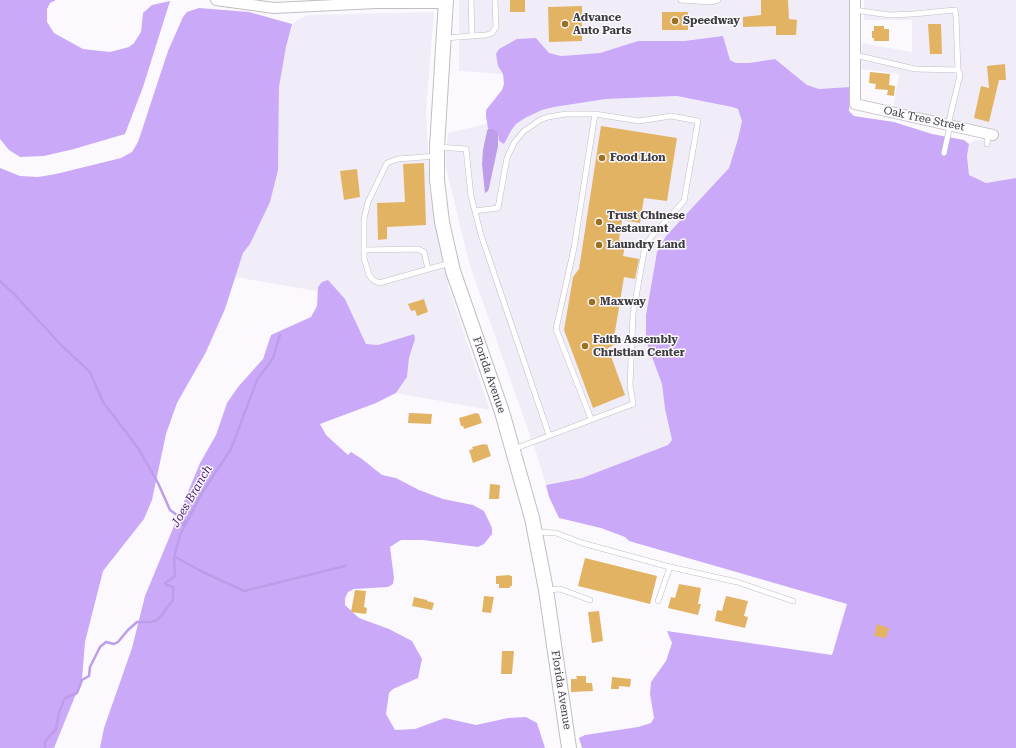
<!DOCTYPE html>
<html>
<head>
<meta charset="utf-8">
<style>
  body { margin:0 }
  canvas { display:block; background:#fbf9fe }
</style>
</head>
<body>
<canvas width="1016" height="748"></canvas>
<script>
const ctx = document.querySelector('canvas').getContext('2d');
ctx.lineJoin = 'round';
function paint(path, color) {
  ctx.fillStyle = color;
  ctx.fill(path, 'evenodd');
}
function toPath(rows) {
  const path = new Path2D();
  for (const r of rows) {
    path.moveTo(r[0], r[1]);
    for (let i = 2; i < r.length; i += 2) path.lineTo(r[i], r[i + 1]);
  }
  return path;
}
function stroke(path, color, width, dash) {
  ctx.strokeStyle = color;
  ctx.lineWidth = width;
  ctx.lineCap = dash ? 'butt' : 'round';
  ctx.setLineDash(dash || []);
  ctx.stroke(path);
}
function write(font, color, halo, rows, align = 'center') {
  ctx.font = font + ' "Roboto Serif",serif';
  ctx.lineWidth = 3;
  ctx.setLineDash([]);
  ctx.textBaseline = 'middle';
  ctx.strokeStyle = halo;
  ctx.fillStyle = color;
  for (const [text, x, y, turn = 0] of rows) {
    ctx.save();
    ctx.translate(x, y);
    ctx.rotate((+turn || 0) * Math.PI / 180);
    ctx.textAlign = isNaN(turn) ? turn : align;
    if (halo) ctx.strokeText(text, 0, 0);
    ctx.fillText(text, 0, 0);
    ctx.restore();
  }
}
paint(toPath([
  [459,0,849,0,850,87,819,89,807,85,775,59,749,63,736,63,730,60,723,36,684,41,638,41,600,53,561,56,549,53,536,38,498,66,503,74,459,71],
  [864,0,1016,0,1016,178,986,183,969,175,967,156,969,144,975,140,995,140,997,131,893,109,899,74,861,69,862,43,912,52,912,20,864,20],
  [434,12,426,110,430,196,449,289,490,410,396,393,407,377,409,358,415,339,413,334,378,345,366,344,345,299,318,287,317,291,235,277,243,253,250,244,278,170,279,87,286,47,292,24,307,15],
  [677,96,732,107,738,109,742,121,738,139,729,168,666,236,657,252,646,315,646,341,662,384,665,409,672,440,668,445,582,478,546,485,536,452,469,263,445,163,448,133,487,124,488,129,504,144,516,124,525,118,542,110,554,107,606,99]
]), '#f1edf8');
paint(toPath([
  [0,0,56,0,50,3,47,9,47,22,54,33,83,49,110,52,129,47,134,43,141,32,143,13,152,5,170,1,143,87,125,134,74,149,44,156,20,157,9,150,0,139],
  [199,8,249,12,292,24,286,47,279,87,278,170,270,202,250,244,243,253,225,309,206,352,177,403,166,434,152,500,144,519,103,571,85,642,82,679,54,748,0,748,0,168,20,176,38,177,56,174,121,158,132,152,138,142,168,51,183,17,187,12],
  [723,36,730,60,736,63,749,63,775,59,807,85,819,89,850,87,849,111,854,116,894,122,932,134,964,140,969,144,967,156,969,175,986,183,1016,178,1016,748,582,748,579,738,585,735,638,727,651,723,654,718,650,694,651,682,666,661,672,643,667,631,832,655,847,604,629,541,625,537,601,528,559,518,549,497,546,485,582,478,668,445,672,440,665,409,662,384,646,341,646,315,657,252,666,236,729,168,738,139,742,121,738,109,732,107,677,96,606,99,554,107,542,110,525,118,516,124,511,131,504,144,499,141,498,134,491,128,488,129,486,116,486,110,502,90,504,84,503,74,498,66,496,54,499,49,517,39,536,38,549,53,561,56,600,53,638,41,684,41],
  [328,280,345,299,366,344,378,345,414,334,415,339,409,358,407,377,396,393,376,403,320,424,326,435,348,455,351,452,362,459,382,475,396,478,419,490,443,499,473,505,484,511,492,528,492,534,484,544,478,547,423,540,401,540,390,547,394,578,393,584,388,587,354,589,348,592,345,598,345,605,359,618,389,629,412,641,422,659,418,678,393,689,389,693,386,714,395,730,415,729,445,718,476,725,508,718,526,717,537,723,545,748,100,748,104,728,132,648,145,596,200,463,216,435,227,403,238,387,263,359,271,335,311,317,317,306,318,287,322,282]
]), '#caaaf8');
paint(toPath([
  [491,128,496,131,498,134,498,146,489,188,488,191,485,193,482,164,483,150,487,131,488,129]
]), '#bd9dea');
stroke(toPath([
  [0,281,16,296,61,345,90,372,103,402,138,448,158,483,170,510,185,521,183,525],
  [175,557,205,573,244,591,345,566],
  [45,748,45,742,56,729,59,713,63,702,65,698,77,693,82,680,89,676,90,667,100,647,106,642,114,644,118,642,128,630,137,622,151,622,157,620,163,614,166,609,173,600,173,587,167,585,165,583,175,576,174,558,180,535,202,493,231,449,257,380,273,358,280,335]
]), '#bd9dea', 2.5);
paint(toPath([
  [510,0,525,0,525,12,510,12],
  [761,0,788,0,789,19,797,20,796,35,776,35,776,26,743,27,743,17,761,15],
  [582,6,582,41,549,42,548,7],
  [662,12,688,12,688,30,662,30],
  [928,24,941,24,942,54,930,54],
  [874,26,884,26,884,29,889,29,889,41,874,41,874,38,872,38,872,31,874,31],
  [1005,64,1006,80,999,80,989,122,974,118,981,86,989,88,987,66],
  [870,72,890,74,889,85,895,86,894,96,887,95,888,90,875,89,876,84,869,83],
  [601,126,677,138,667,201,644,198,640,223,622,220,619,240,626,241,623,256,639,259,635,279,624,277,614,338,616,344,608,348,625,395,593,408,564,330,573,277,579,269],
  [424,163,426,225,387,227,387,239,378,240,377,203,405,202,403,164],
  [357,169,360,197,344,200,340,171],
  [424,299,428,312,417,316,415,310,411,311,408,304],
  [409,413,432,414,431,424,408,423],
  [476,413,479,414,482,423,464,429,463,426,461,426,459,418],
  [484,444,485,445,487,444,491,456,473,463,469,450,473,449,472,447],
  [490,484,500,485,499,499,489,499],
  [585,558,657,576,650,604,578,586],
  [510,575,510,576,512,576,512,586,510,586,510,588,499,588,499,584,496,584,496,576],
  [679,584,701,588,698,604,701,604,698,615,668,608,671,597,675,598],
  [355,590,366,591,364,607,367,608,366,614,351,612],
  [484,596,494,597,491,613,482,612],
  [726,596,748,601,744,616,748,617,745,628,715,621,717,610,722,611],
  [414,597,427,600,427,601,434,603,432,610,412,606],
  [599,611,603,641,592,643,588,612],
  [877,624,889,628,886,638,874,636],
  [502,651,514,651,512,674,501,674],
  [576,676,586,676,586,683,592,683,593,691,571,692,571,679,577,679],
  [612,677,631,679,630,687,619,686,619,689,611,689]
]), '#e3b364');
const lane = toPath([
  [471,0,472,36],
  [681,0,711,2,718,0],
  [854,10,890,15,913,14,955,10,956,16,958,70],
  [445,38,486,35,492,33,496,27,495,0],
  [855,55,915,69,958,70,960,75,948,125],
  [987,144,988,134],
  [438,147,466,149,471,196,481,235,549,435],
  [944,153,950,126],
  [436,156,398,159,387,163,368,202,364,219,364,258,369,275,373,280,379,283,450,263],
  [475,211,498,208,507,158,514,143,524,131,540,120,548,117,566,114,595,114,574,248,556,329,591,419],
  [364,250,418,249,424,252,428,269],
  [514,449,633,404,630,385,633,314,644,252,647,243,652,236,684,201,698,121,671,116,639,121,595,114],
  [536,532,556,533,582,543,666,566,737,582,793,601],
  [547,590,560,589,590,600],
  [658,601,670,567]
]);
const street = toPath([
  [216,0,274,8,376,3,445,3],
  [855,0,855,104,993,135]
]);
const secondary = toPath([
  [446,0,437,147,437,180,442,222,453,271,502,412,532,518,546,590,569,748]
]);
stroke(lane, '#bfbec1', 6);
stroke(street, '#bfbec1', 12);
stroke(secondary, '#bfbec1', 16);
stroke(lane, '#fff', 5);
stroke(street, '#fff', 10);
stroke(secondary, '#fff', 14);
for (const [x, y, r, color] of [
  [675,21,4,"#9b701f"],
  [565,24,4,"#9b701f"],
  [602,158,4,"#9b701f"],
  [599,222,4,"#9b701f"],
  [599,245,4,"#9b701f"],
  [592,302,4,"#9b701f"],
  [585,346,4,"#9b701f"]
]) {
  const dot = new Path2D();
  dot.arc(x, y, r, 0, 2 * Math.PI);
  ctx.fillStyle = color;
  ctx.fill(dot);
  stroke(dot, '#fbf9fe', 1.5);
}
write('bold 11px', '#3d3c3e', '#fbf9fe', [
  ["Advance",573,18],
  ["Auto Parts",573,31],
  ["Speedway",683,21],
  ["Food Lion",610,158],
  ["Trust Chinese",607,216],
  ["Restaurant",607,229],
  ["Laundry Land",607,245],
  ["Maxway",600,302],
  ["Faith Assembly",593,340],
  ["Christian Center",593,353]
], 'left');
write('11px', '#3d3c3e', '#fbf9fe', [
  ["Oak Tree Street",924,119,12],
  ["Florida Avenue",489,375,71],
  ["Florida Avenue",561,690,81]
]);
write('italic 12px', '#4b1f77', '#fbf9fe', [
  ["Joes Branch",192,496,-60]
]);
</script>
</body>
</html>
